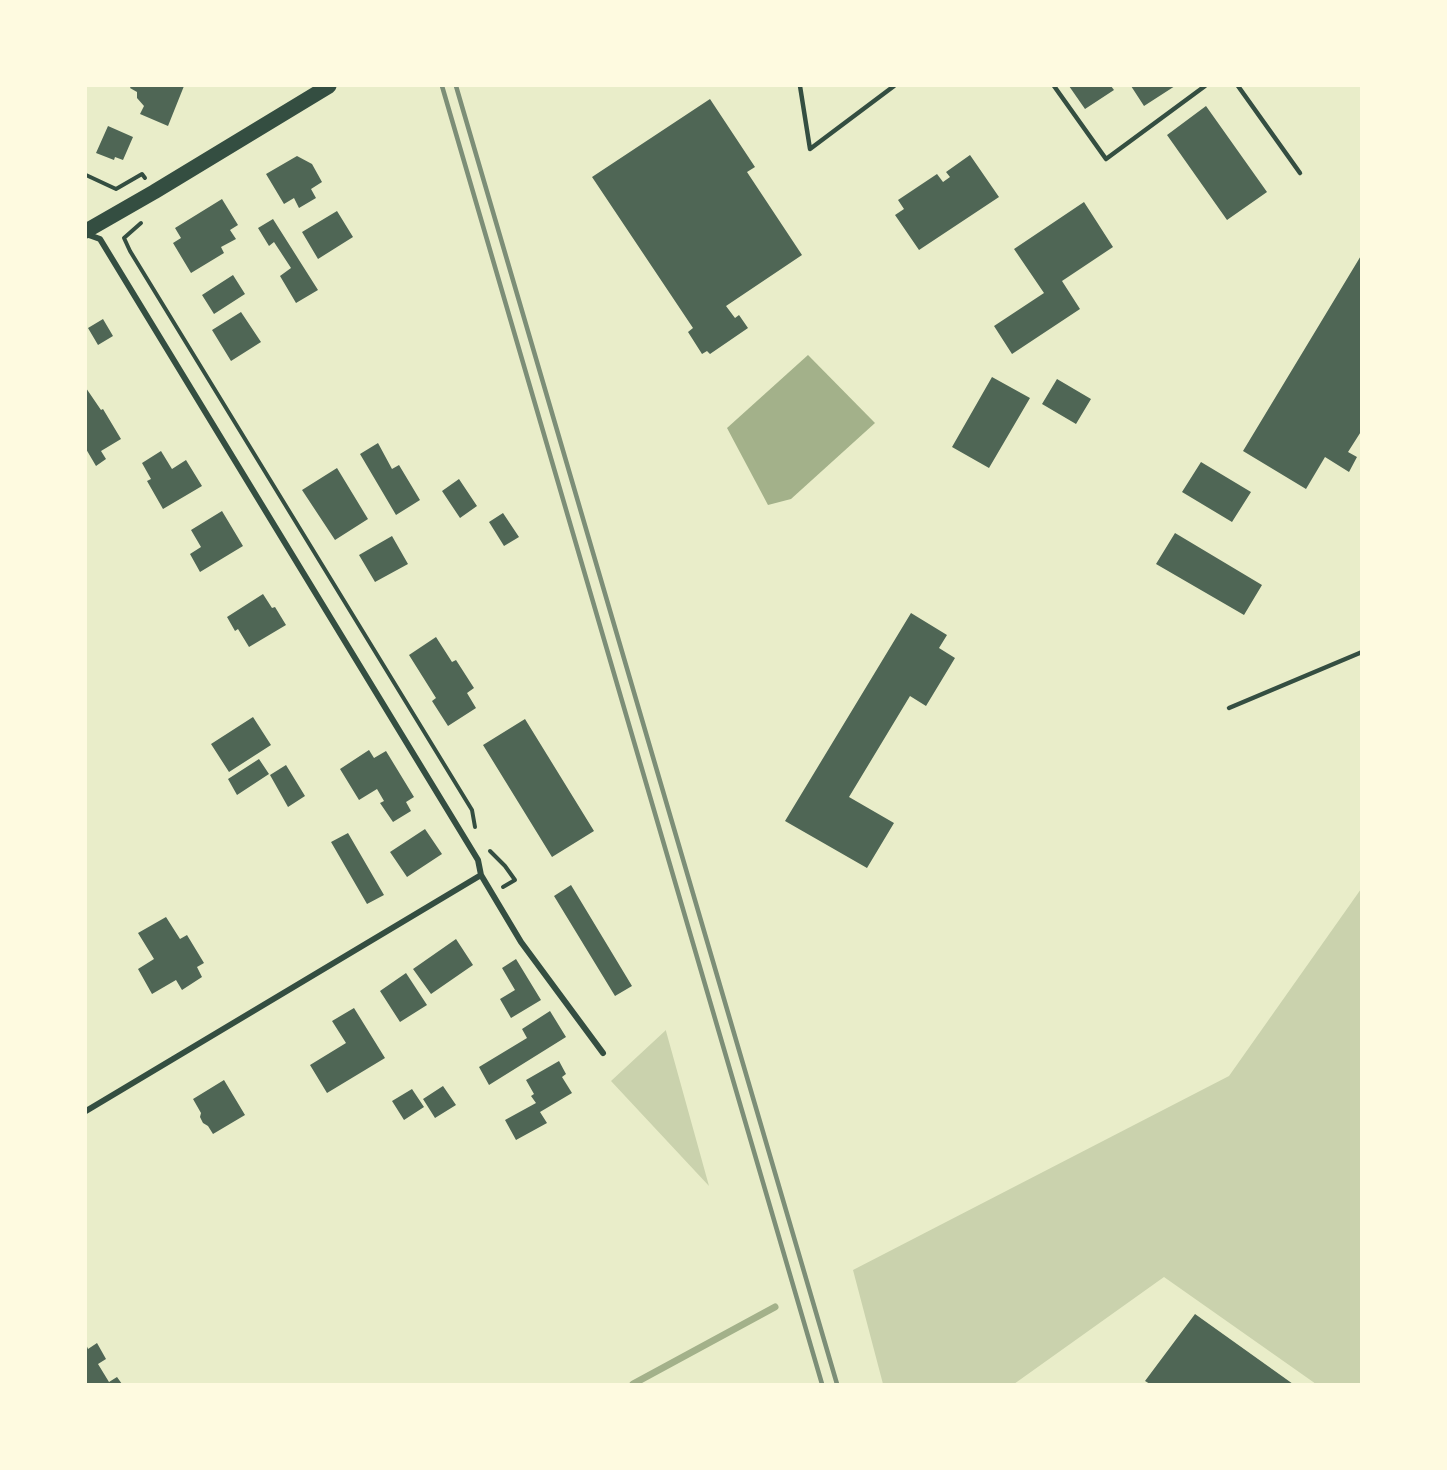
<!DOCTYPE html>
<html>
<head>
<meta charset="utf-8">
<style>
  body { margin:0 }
  #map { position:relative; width:1447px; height:1470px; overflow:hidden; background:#e9edc9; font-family:"Source Sans 3",sans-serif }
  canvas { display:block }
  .frame { position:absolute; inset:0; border:87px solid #fefae0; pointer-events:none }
</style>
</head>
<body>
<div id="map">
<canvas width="1447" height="1470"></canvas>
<div class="frame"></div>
</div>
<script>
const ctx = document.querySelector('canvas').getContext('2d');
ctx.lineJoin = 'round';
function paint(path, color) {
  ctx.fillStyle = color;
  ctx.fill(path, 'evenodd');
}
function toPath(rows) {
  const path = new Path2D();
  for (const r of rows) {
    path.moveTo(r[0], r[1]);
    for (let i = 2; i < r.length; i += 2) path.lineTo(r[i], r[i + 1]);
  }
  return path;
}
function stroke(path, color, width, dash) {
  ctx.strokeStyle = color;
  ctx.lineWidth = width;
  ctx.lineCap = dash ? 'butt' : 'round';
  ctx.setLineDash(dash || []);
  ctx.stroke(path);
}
paint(toPath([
  [1361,889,1361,1384,1316,1384,1164,1277,1014,1384,883,1384,853,1270,1229,1076],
  [666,1030,666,1031,709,1186,611,1081]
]), '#cad2ad');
paint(toPath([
  [808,355,875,423,791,499,768,505,727,428]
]), '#a3b18a');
stroke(toPath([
  [633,1384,775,1307]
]), '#a3b18a', 7);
paint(toPath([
  [131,86,184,86,168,126,140,114,144,106,137,98,137,92,130,88],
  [1069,86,1111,86,1114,90,1085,109],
  [1131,86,1175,86,1144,106],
  [710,99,755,167,747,172,802,255,726,306,735,318,739,315,748,328,710,354,707,351,702,354,688,332,693,328,592,177],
  [1206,106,1267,192,1227,220,1167,135],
  [108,126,133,137,123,160,115,157,114,160,96,153],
  [970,155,999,197,919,250,895,215,904,209,898,200,937,174,943,182,950,177,946,172],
  [297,156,312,164,322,182,311,189,316,198,299,208,294,198,284,204,266,174],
  [222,199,238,225,230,230,236,239,221,247,224,253,191,273,173,243,181,238,175,228],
  [1084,202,1113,247,1062,281,1080,309,1012,354,994,326,1044,293,1014,249],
  [337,211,353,237,318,259,302,232],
  [273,219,318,290,296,303,280,276,291,268,274,242,269,246,258,228],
  [1362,254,1362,430,1348,452,1357,457,1349,472,1325,457,1306,489,1243,451],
  [233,275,245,294,214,314,202,295],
  [241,312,261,342,231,361,212,330],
  [103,319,113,336,98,345,88,328],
  [992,377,1030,398,989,468,952,447],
  [1057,379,1091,399,1076,424,1042,404],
  [86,388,101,410,103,409,121,439,101,451,106,459,96,466,86,449],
  [378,443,392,469,399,465,420,500,396,515,360,454],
  [161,451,172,469,186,460,202,486,163,509,147,481,151,479,142,463],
  [1201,462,1251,492,1232,522,1182,492],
  [337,468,368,519,335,540,302,490],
  [459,479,477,506,460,518,442,491],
  [222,511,243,546,200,572,190,554,201,547,191,530],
  [503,513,519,537,504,546,489,522],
  [1175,533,1262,585,1244,615,1156,564],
  [392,536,408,564,375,582,359,555],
  [263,594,272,608,275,607,286,625,249,647,238,629,235,631,227,617],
  [911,613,947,635,939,648,955,658,926,706,910,696,849,797,894,823,867,868,785,821],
  [436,637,452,662,456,660,474,688,467,693,476,708,448,726,432,701,436,698,409,655],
  [253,717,271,745,229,772,211,744],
  [525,719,594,831,552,857,483,745],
  [369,750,374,758,386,751,414,797,406,802,411,811,393,822,380,803,384,801,377,789,359,800,340,769],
  [259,759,269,774,237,795,228,779],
  [286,765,305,796,288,807,270,775],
  [425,829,442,854,407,877,390,852],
  [348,833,384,895,367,904,331,842],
  [571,885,632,986,615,996,554,896],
  [166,917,180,939,187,935,204,963,197,967,202,977,182,990,176,980,152,994,138,969,154,959,138,933],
  [456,939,473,965,431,994,413,969],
  [516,959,541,1000,511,1018,500,999,515,990,502,968],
  [406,973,427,1005,400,1022,380,991],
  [354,1008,385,1058,327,1093,310,1065,346,1043,332,1021],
  [550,1011,566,1037,489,1085,479,1067,527,1038,522,1029],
  [559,1061,566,1074,562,1077,572,1093,540,1112,547,1123,516,1140,505,1120,536,1103,531,1096,534,1094,526,1080],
  [224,1080,245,1115,213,1134,208,1126,203,1123,200,1117,201,1113,193,1099],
  [443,1086,456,1105,435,1118,423,1099],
  [412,1089,424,1107,404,1120,392,1101],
  [1195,1314,1293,1384,1150,1384,1145,1381],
  [97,1343,106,1359,98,1364,109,1382,117,1377,122,1384,86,1384,86,1344,88,1349]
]), '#4f6655');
stroke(toPath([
  [86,175,116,189,142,174,145,178],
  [141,223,124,238,130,251,472,810,475,827],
  [490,851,505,866,515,880,503,887]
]), '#344e41', 4);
stroke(toPath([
  [800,86,810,149,894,86],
  [1054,86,1106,159,1205,86],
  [1238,86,1300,173],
  [1229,708,1362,652]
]), '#344e41', 4.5);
stroke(toPath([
  [86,234,100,239,478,860,481,875,521,942,603,1053],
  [86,1111,481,875]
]), '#344e41', 6);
stroke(toPath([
  [86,231,154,192,329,86]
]), '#344e41', 15);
stroke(toPath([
  [442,86,822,1384],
  [456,86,837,1384]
]), '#7c8e77', 4.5);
</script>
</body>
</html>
